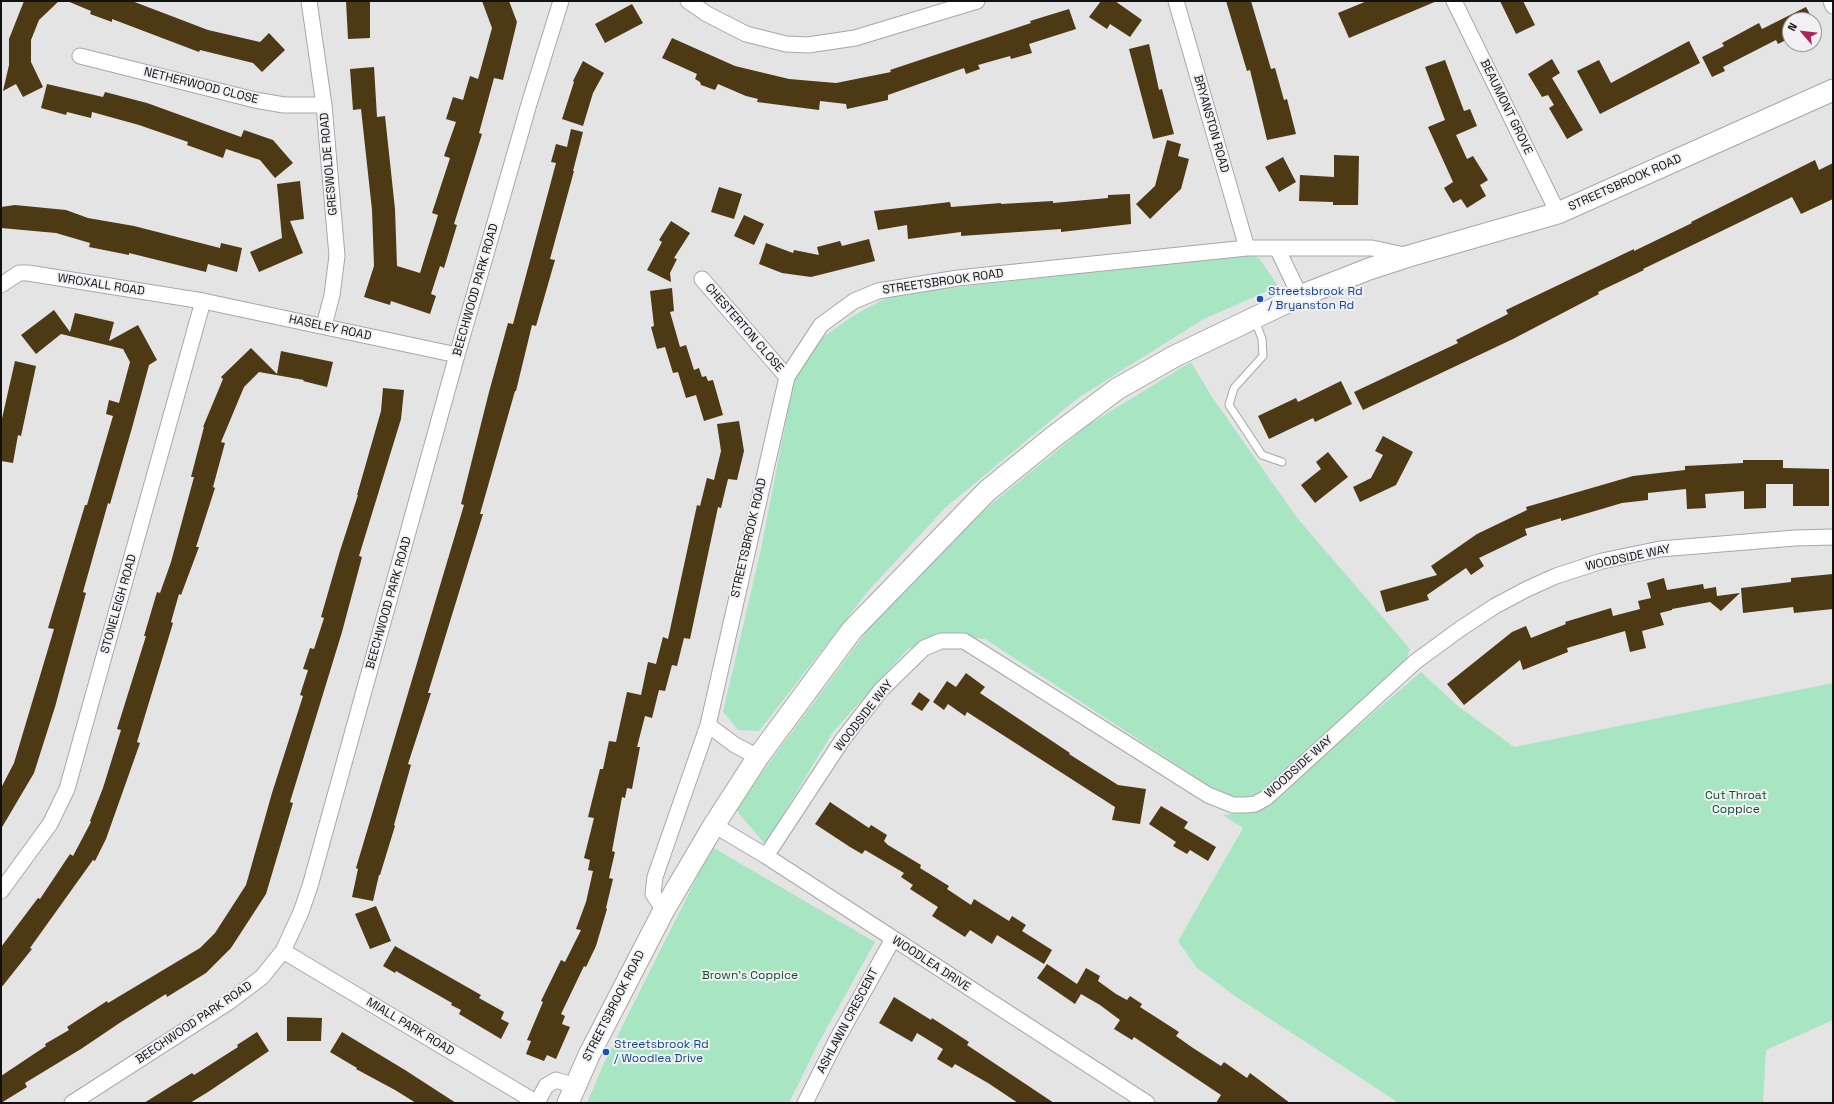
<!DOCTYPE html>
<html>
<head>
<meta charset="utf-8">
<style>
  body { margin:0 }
  #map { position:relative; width:1834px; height:1104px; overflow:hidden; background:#e4e4e5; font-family:"Space Grotesk",sans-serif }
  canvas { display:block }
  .frame { position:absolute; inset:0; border:2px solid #111112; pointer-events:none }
  .north { position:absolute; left:1782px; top:12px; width:40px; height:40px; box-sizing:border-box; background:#f1f1f3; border:1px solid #979799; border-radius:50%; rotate:298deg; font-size:11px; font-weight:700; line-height:16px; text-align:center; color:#111112 }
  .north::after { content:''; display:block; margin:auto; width:14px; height:18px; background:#b0225a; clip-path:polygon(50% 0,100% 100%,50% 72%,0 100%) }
</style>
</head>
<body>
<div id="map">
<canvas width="1834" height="1104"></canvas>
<div class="frame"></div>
<div class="north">N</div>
</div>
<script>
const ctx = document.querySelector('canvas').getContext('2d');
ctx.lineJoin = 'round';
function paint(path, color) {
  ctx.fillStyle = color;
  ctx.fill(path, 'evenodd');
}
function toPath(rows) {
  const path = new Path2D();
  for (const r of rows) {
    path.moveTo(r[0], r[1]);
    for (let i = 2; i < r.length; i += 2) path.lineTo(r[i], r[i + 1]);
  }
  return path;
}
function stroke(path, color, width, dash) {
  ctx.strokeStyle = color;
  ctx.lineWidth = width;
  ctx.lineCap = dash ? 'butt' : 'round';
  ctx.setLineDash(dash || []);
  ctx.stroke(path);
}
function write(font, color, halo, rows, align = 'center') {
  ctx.font = font + ' "Space Grotesk",sans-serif';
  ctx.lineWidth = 4;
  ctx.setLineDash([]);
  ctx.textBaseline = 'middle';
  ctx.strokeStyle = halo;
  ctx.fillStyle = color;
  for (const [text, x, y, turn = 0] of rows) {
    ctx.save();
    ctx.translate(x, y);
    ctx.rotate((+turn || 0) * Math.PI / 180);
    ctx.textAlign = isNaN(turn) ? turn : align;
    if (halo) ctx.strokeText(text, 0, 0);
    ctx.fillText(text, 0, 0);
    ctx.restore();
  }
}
paint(toPath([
  [1249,255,1259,258,1278,286,1202,320,1078,398,946,507,869,590,759,731,738,730,723,712,761,549,794,379,822,338,853,316,880,301,903,293],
  [1191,362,1212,397,1298,519,1410,649,1406,660,1257,795,1244,800,1226,797,985,639,941,634,908,649,833,732,765,844,735,809,878,616,983,511,1088,425],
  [1421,672,1458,706,1514,747,1833,683,1833,1020,1766,1050,1763,1103,1399,1103,1235,996,1196,967,1178,941,1243,828,1223,815,1250,812,1265,806],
  [712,847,875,942,819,1042,789,1103,587,1103,604,1063]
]), '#a8e6c3');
paint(toPath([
  [24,1,59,1,39,20,31,40,31,62,43,87,23,97,16,84,3,91,9,65,9,39],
  [67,1,132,1,208,30,260,42,269,33,285,50,262,72,253,63,200,50,199,52,112,19,112,22,90,14,91,11],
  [346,1,370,1,370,38,348,39],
  [482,1,509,1,517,22,503,80,494,78,479,133,482,134,454,224,457,225,444,268,440,266,431,294,436,296,430,314,391,301,390,305,364,297,374,266,372,210,361,109,353,110,350,69,374,67,377,117,385,116,395,209,397,266,420,273,438,215,432,213,450,158,444,156,456,122,446,119,453,97,463,100,470,76,478,79,492,28],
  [1101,1,1115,1,1142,20,1130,37,1110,24,1107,29,1089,17],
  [1226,1,1251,1,1271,69,1275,68,1284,100,1287,99,1296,134,1267,140,1250,70,1247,71],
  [1367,1,1437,1,1349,38,1338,13],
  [1500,1,1523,1,1535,25,1516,34],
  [632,4,643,23,605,43,595,24],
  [1806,7,1813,20,1790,20,1790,38,1778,44,1776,40,1723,67,1725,71,1712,77,1702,57,1724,46,1722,43,1759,23,1762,29],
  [1069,9,1076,29,1029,44,1032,53,1011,59,1010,56,978,65,980,69,966,74,964,68,888,95,888,100,847,109,846,104,820,101,819,110,757,102,758,99,746,96,718,84,715,90,701,85,700,82,695,79,697,74,662,58,672,38,735,66,789,79,836,83,891,72,890,70,1031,23,1030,21],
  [1689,41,1700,63,1600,114,1577,71,1599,60,1611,83],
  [1149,44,1159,90,1162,89,1174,134,1153,139,1129,49],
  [1552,59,1560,73,1552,78,1583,130,1567,139,1549,108,1554,105,1548,95,1542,97,1528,74],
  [1445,60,1464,111,1470,109,1477,126,1456,135,1467,159,1473,156,1488,180,1480,185,1486,196,1467,208,1461,199,1453,203,1444,188,1453,182,1428,127,1445,120,1425,67],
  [583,61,604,73,593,93,583,126,562,119,574,82,573,81],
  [47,84,103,97,105,92,147,103,241,137,244,130,273,140,293,163,275,178,260,160,226,149,223,158,187,145,188,142,139,125,92,112,91,118,67,112,66,115,41,108],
  [571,129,583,132,573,171,574,171,550,259,555,260,536,326,532,325,516,391,515,391,480,514,483,514,428,693,431,693,408,764,411,765,394,825,395,826,380,875,379,875,373,901,352,897,358,869,356,868,464,505,461,504,489,392,508,323,513,324,556,163,551,162,556,144,567,147],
  [1167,140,1181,144,1178,156,1189,159,1181,189,1150,219,1136,204,1155,186],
  [1334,155,1359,156,1358,205,1333,205,1333,202,1299,201,1300,175,1334,177],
  [1283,157,1296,182,1279,192,1265,167],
  [1815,160,1819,170,1833,163,1833,199,1801,214,1792,197,1643,269,1644,270,1598,292,1599,294,1513,339,1363,410,1354,392,1458,343,1456,340,1508,314,1506,310,1634,249,1634,251,1692,223,1691,222],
  [300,181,304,219,290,221,303,253,259,272,250,252,282,238,277,184],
  [719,187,742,194,734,219,711,212],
  [1130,194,1131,224,1061,232,1061,229,961,236,961,232,908,239,907,225,878,230,874,211,950,202,951,207,1001,203,1001,204,1053,201,1053,203,1108,198,1108,195],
  [15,205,66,210,88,218,134,226,220,248,221,243,242,248,237,272,208,264,206,272,129,253,129,255,89,247,90,243,56,233,1,228,1,207],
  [744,215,764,224,754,245,734,236],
  [671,221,690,233,674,258,677,259,670,273,671,282,647,270,662,242,659,240],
  [869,239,875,261,811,277,782,273,759,264,766,243,793,253,794,250,819,255,817,247,840,241,842,246],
  [672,288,674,311,670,312,680,347,686,345,694,370,699,368,702,377,706,376,708,381,713,380,723,415,704,421,696,395,686,398,678,372,673,373,665,347,657,349,651,327,654,326,650,291],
  [54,310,70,332,75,313,114,322,109,341,138,325,157,360,149,365,132,428,110,504,108,503,83,592,86,593,55,707,34,773,1,829,1,788,14,763,54,629,48,628,85,505,87,505,113,416,106,414,109,400,119,403,130,362,123,349,61,334,36,354,21,335],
  [251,348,277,374,281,351,333,362,327,387,303,381,304,380,259,372,244,387,221,442,225,443,213,487,215,488,196,547,199,547,181,595,179,594,171,622,173,623,137,742,140,743,106,839,95,861,93,860,30,948,32,949,1,988,1,947,38,898,40,899,70,854,73,856,91,822,90,821,103,788,121,730,117,729,146,636,144,636,157,592,160,593,171,562,194,477,191,477,204,427,203,427,223,379,221,377],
  [15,361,36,366,21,436,18,435,13,463,1,461,1,423],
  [1341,381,1352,404,1315,422,1313,418,1269,439,1258,416,1296,398,1298,402],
  [383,388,404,390,401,419,359,556,362,557,342,632,290,802,293,803,266,894,231,948,206,973,167,997,166,994,121,1022,81,1049,25,1083,27,1087,1,1103,1,1076,46,1046,45,1044,69,1030,67,1027,107,1001,108,1003,200,948,215,933,246,885,272,793,303,696,300,695,308,670,303,669,310,648,314,649,324,618,321,617,340,551,358,495,357,495,381,411],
  [739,421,744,451,737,480,728,479,721,508,718,507,690,639,684,638,677,666,672,665,665,691,659,690,652,718,645,716,637,747,640,747,632,789,627,788,625,798,622,797,612,851,615,852,609,878,613,879,606,908,607,909,596,946,586,967,584,966,561,1014,565,1016,562,1024,570,1027,556,1059,547,1055,544,1061,526,1054,531,1041,527,1040,543,1002,541,1001,561,960,565,962,581,930,576,929,586,902,593,871,588,870,590,860,584,858,594,818,588,817,600,769,603,769,609,741,616,742,627,692,641,695,648,662,656,664,663,637,668,639,697,505,700,506,707,478,714,480,721,451,717,424],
  [1383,436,1413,452,1396,485,1360,502,1353,487,1371,478,1383,455,1375,451],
  [1328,452,1348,477,1315,503,1301,485,1321,469,1316,462],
  [1743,460,1783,460,1783,468,1829,469,1829,506,1793,506,1793,484,1766,484,1766,508,1744,509,1744,491,1705,494,1706,508,1687,509,1686,489,1648,493,1648,500,1622,503,1561,521,1561,518,1525,529,1527,535,1479,558,1484,566,1471,575,1466,568,1427,595,1429,600,1386,612,1380,591,1437,575,1431,566,1477,534,1527,510,1526,507,1633,476,1685,470,1685,466,1743,463],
  [1833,574,1833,609,1794,613,1793,607,1743,613,1741,588,1791,582,1791,578],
  [1664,578,1667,590,1703,584,1704,589,1716,587,1717,596,1740,593,1721,611,1710,602,1672,609,1672,610,1660,613,1664,625,1642,631,1646,648,1630,652,1625,631,1567,648,1568,652,1523,670,1520,660,1464,705,1447,684,1512,632,1526,626,1531,638,1566,624,1565,622,1611,608,1613,616,1640,609,1638,601,1651,598,1647,583],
  [966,673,985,687,980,693,1070,753,1069,754,1118,785,1146,789,1140,824,1112,820,1115,807,967,712,965,716,948,704,944,710,933,702,947,681,956,687],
  [919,692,930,700,922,711,911,704],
  [830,802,869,828,871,825,887,835,884,841,888,845,921,865,920,868,949,886,947,889,971,905,974,899,1009,921,1012,916,1026,925,1022,931,1052,950,1044,964,997,935,992,944,970,930,965,937,932,916,938,907,910,889,913,885,901,877,904,873,865,850,862,854,850,847,815,824],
  [1161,806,1188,822,1184,828,1216,847,1208,861,1190,850,1187,854,1173,846,1176,842,1149,824],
  [376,906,391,941,370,949,355,914],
  [395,946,481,995,479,998,504,1012,501,1019,509,1023,501,1039,459,1014,461,1010,451,1005,452,1003,396,971,395,973,383,966],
  [1047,964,1077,984,1086,968,1100,976,1098,981,1116,994,1127,1000,1130,996,1142,1004,1140,1007,1179,1032,1176,1036,1193,1048,1221,1066,1224,1062,1247,1078,1250,1073,1290,1103,1216,1103,1221,1095,1134,1037,1132,1040,1114,1029,1120,1020,1100,1005,1081,994,1075,1004,1037,978],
  [894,997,931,1020,932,1018,969,1042,967,1045,1054,1103,1018,1103,988,1083,955,1064,952,1068,937,1059,943,1049,917,1033,912,1042,879,1023],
  [287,1017,322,1018,321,1041,287,1041],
  [257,1032,269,1051,208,1092,190,1103,144,1103,192,1073,194,1075,238,1047,237,1045],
  [342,1032,405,1070,456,1103,416,1103,395,1090,356,1069,357,1068,330,1052]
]), '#4d3914');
const service = toPath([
  [1255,320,1262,339,1263,356,1234,388,1229,405,1262,455,1282,462]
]);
const minor = toPath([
  [309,1,324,105,337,256,332,295,324,326],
  [688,1,707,14,746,34,786,44,808,45,855,38,977,1],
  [1176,1,1247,248],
  [1454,1,1558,213],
  [1831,1,1833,6],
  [80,56,255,100,284,105,324,105],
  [1277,248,1300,296],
  [702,279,787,377],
  [1,285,19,273,28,273,203,301,457,355],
  [708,725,735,745,758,757],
  [714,825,766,856,1147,1103],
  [766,856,843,739,881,690,924,648,941,641,964,641,1208,795,1233,805,1246,805,1255,804,1266,798,1415,662,1460,629,1495,606,1527,589,1556,576,1602,561,1660,549,1795,538,1833,537],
  [1,891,50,824,67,789,203,301],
  [664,910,653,894,655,877,708,725,787,377,821,325,854,301,878,291,958,278,1247,248,1372,248,1409,256],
  [283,951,537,1103],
  [72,1103,229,1002,262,977,283,951,301,912,310,886,457,355,529,104,561,1],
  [537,1103,546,1086,556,1080,575,1086],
  [805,1103,836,1041,893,939]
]);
const secondary = toPath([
  [568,1103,589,1055,664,910,714,825,758,757,852,630,987,491,1052,438,1117,389,1175,356,1300,296,1369,269,1409,256,1558,213,1833,90]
]);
stroke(service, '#a7a7a9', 9);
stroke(minor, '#a7a7a9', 17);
stroke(secondary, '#a7a7a9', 23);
stroke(service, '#fff', 7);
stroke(minor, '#fff', 15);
stroke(secondary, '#fff', 21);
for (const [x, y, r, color] of [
  [1260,299,4,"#1a4fb4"],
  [606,1052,4,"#1a4fb4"]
]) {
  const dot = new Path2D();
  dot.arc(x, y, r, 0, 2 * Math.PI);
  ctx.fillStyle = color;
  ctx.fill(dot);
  stroke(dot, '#f1f1f3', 1.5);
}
write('12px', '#111112', '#f1f1f3', [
  ["NETHERWOOD CLOSE",201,86,14],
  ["BEAUMONT GROVE",1506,107,64],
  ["BRYANSTON ROAD",1211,124,74],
  ["GRESWOLDE ROAD",329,164,-95],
  ["STREETSBROOK ROAD",1625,183,-24],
  ["STREETSBROOK ROAD",943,282,-8],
  ["WROXALL ROAD",101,285,9],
  ["BEECHWOOD PARK ROAD",476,290,-74],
  ["HASELEY ROAD",330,328,12],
  ["CHESTERTON CLOSE",744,328,49],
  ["STREETSBROOK ROAD",749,538,-77],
  ["WOODSIDE WAY",1628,558,-12],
  ["BEECHWOOD PARK ROAD",389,603,-74],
  ["STONELEIGH ROAD",119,604,-74],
  ["WOODSIDE WAY",864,716,-52],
  ["WOODSIDE WAY",1299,767,-42],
  ["WOODLEA DRIVE",931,964,33],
  ["STREETSBROOK ROAD",614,1006,-63],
  ["ASHLAWN CRESCENT",848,1021,-62],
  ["BEECHWOOD PARK ROAD",194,1023,-34],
  ["MIALL PARK ROAD",410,1027,31]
]);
write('12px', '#164399', '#f1f1f3', [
  ["Streetsbrook Rd",1268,292],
  ["/ Bryanston Rd",1268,306],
  ["Streetsbrook Rd",614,1045],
  ["/ Woodlea Drive",614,1059]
], 'left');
write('12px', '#0f4c31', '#f1f1f3', [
  ["Cut Throat",1736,796],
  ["Coppice",1736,810],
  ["Brown's Coppice",750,976]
]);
</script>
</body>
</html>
